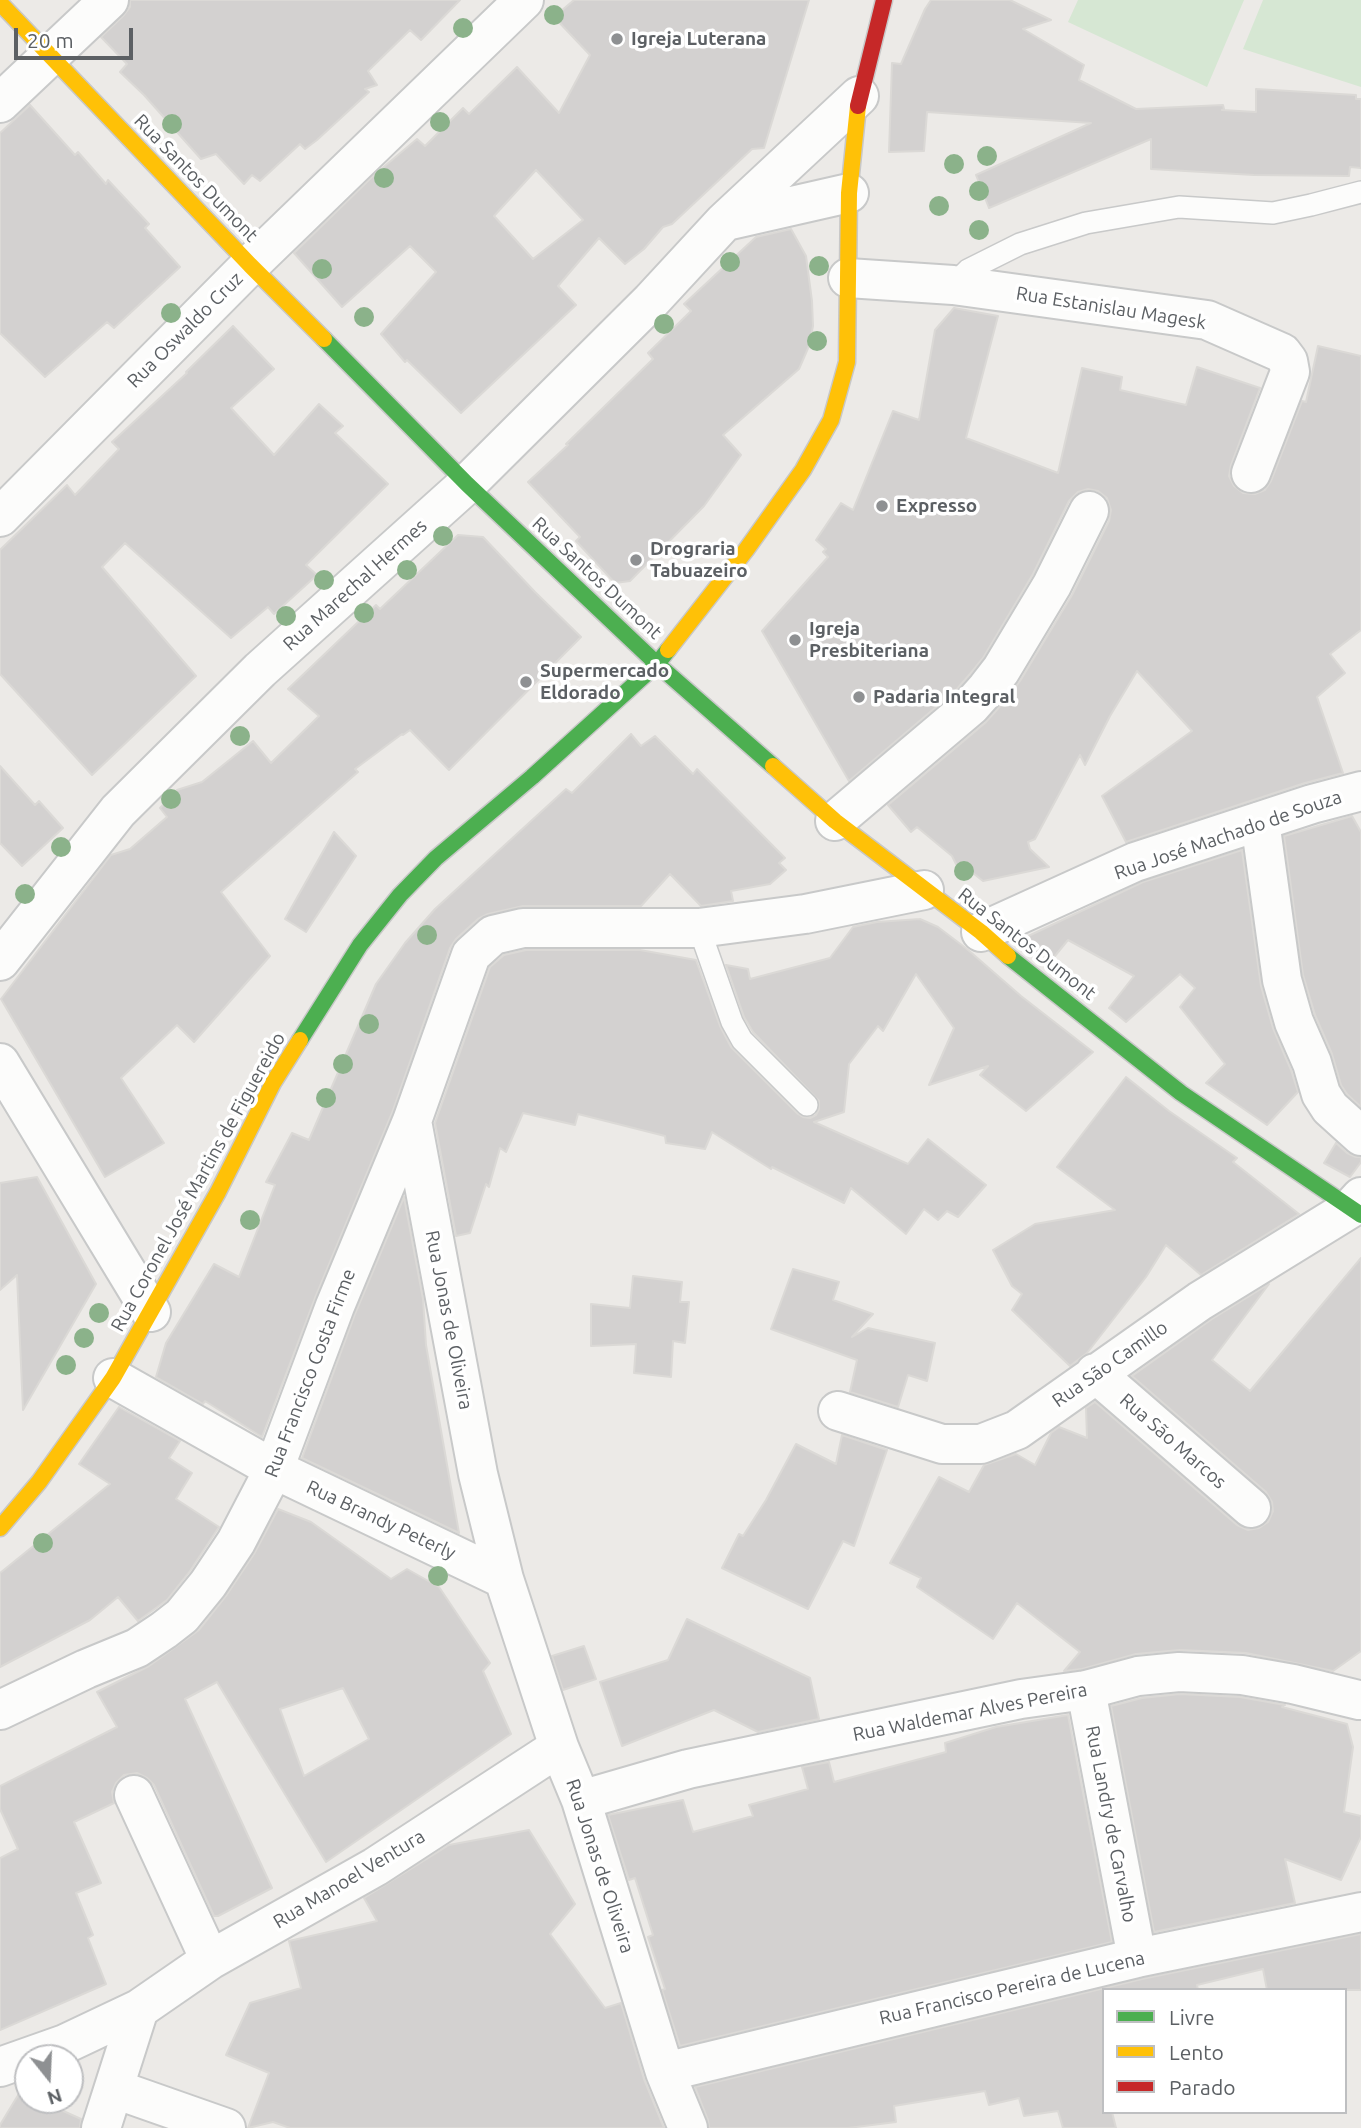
<!DOCTYPE html>
<html>
<head>
<meta charset="utf-8">
<style>
  body { margin:0 }
  #map { position:relative; width:1361px; height:2128px; overflow:hidden; background:#eceae7; font-family:Ubuntu,sans-serif }
  canvas { display:block }
  .legend { position:absolute; left:1102px; top:1988px; width:245px; height:126px; box-sizing:border-box; background:#fff; border:2px solid #bebfc1; margin:0; padding:9px 12px; list-style:none; font-size:21px; color:#5c6064 }
  .legend li { display:flex; align-items:center; gap:14px; height:35px }
  .legend b { width:35px; border:2px solid #bebfc1 }
  .north { position:absolute; left:14px; top:2044px; width:70px; height:70px; box-sizing:border-box; background:#fff; border:2px solid #bebfc1; border-radius:50%; rotate:162deg; font-size:19px; font-weight:700; line-height:28px; text-align:center; color:#5c6064 }
  .north::after { content:''; display:block; margin:auto; width:24px; height:32px; background:#8e9092; clip-path:polygon(50% 0,100% 100%,50% 72%,0 100%) }
  .scale { position:absolute; left:14px; top:28px; width:119px; height:32px; box-sizing:border-box; border:4px solid #5c6064; border-top:0; padding-left:9px; font-size:21px; line-height:24px; white-space:nowrap; color:#5c6064; -webkit-text-stroke:5px #fff; paint-order:stroke }
</style>
</head>
<body>
<div id="map">
<canvas width="1361" height="2128"></canvas>
<ul class="legend">
<li><b style="height:9px;background:#4caf50"></b>Livre</li>
<li><b style="height:9px;background:#ffc107"></b>Lento</li>
<li><b style="height:9px;background:#c62828"></b>Parado</li>
</ul>
<div class="north">N</div>
<div class="scale">20 m</div>
</div>
<script>
const ctx = document.querySelector('canvas').getContext('2d');
ctx.lineJoin = 'round';
function paint(path, color) {
  ctx.fillStyle = color;
  ctx.fill(path, 'evenodd');
}
function toPath(rows) {
  const path = new Path2D();
  for (const r of rows) {
    path.moveTo(r[0], r[1]);
    for (let i = 2; i < r.length; i += 2) path.lineTo(r[i], r[i + 1]);
  }
  return path;
}
function stroke(path, color, width, dash) {
  ctx.strokeStyle = color;
  ctx.lineWidth = width;
  ctx.lineCap = dash ? 'butt' : 'round';
  ctx.setLineDash(dash || []);
  ctx.stroke(path);
}
function write(font, color, halo, rows, align = 'center') {
  ctx.font = font + ' Ubuntu,sans-serif';
  ctx.lineWidth = 7;
  ctx.setLineDash([]);
  ctx.textBaseline = 'middle';
  ctx.strokeStyle = halo;
  ctx.fillStyle = color;
  for (const [text, x, y, turn = 0] of rows) {
    ctx.save();
    ctx.translate(x, y);
    ctx.rotate((+turn || 0) * Math.PI / 180);
    ctx.textAlign = isNaN(turn) ? turn : align;
    if (halo) ctx.strokeText(text, 0, 0);
    ctx.fillText(text, 0, 0);
    ctx.restore();
  }
}
paint(toPath([
  [1078,0,1244,0,1207,87,1068,22],
  [1263,0,1361,0,1361,87,1243,49]
]), '#d6e7d3');
const building = toPath([
  [130,0,460,0,421,40,410,30,368,71,377,85,365,89,369,92,317,140,305,149,300,144,260,181,252,175,244,184,216,154,201,159,144,95,120,72,127,64,101,37,124,15,130,7,130,0],
  [574,0,809,0,764,148,752,149,672,224,663,227,644,249,625,264,599,238,558,286,576,305,461,413,407,360,405,362,381,334,436,272,410,246,342,307,294,253,373,176,417,139,425,146,463,108,469,114,517,67,559,113,590,55,554,17,574,0],
  [536,170,583,220,533,259,494,216,536,170],
  [931,0,1010,0,1051,20,1023,29,1084,65,1079,80,1136,109,1223,105,1224,109,1222,110,1256,112,1256,89,1356,95,1356,99,1361,99,1361,168,1350,167,1349,176,1254,175,1151,169,1151,139,989,208,976,175,1091,123,927,112,924,151,889,152,892,63,901,64,925,9,931,0],
  [30,105,75,155,78,152,106,184,108,180,149,224,145,228,180,267,114,328,107,322,45,377,0,333,0,133,30,105],
  [791,229,806,256,812,301,813,326,809,346,799,369,723,435,741,455,704,506,630,581,615,583,576,541,580,537,528,482,568,445,566,444,653,359,648,353,691,311,684,304,756,237,791,229],
  [954,308,998,316,966,438,1058,473,1082,368,1122,377,1120,390,1186,405,1197,367,1260,388,1231,465,1229,476,1234,486,1243,493,1255,494,1265,490,1271,481,1302,401,1306,402,1318,346,1361,356,1361,630,1330,654,1345,673,1317,697,1343,773,1305,783,1126,842,1102,796,1192,731,1137,671,1110,716,1085,765,1080,755,1035,839,1028,842,1030,849,1049,867,983,881,964,866,958,868,952,856,917,827,911,832,888,805,985,723,1003,703,1020,681,1072,595,1109,521,1111,510,1107,498,1098,491,1088,489,1078,492,1069,501,1033,574,983,658,970,674,956,690,849,781,762,631,828,557,823,552,826,549,816,540,841,503,853,510,893,411,919,420,935,330,954,308],
  [233,326,274,369,231,408,274,455,319,404,343,426,335,433,388,484,306,565,317,575,274,614,268,607,231,638,125,543,102,567,196,676,92,775,0,674,0,550,67,485,75,495,119,449,112,442,187,373,186,372,233,326],
  [458,535,483,537,535,592,581,637,449,770,410,730,403,735,402,734,355,769,358,772,221,892,270,956,194,1042,177,1025,121,1078,164,1143,105,1177,1,999,111,855,130,849,167,817,160,808,177,790,202,782,253,741,271,763,319,716,288,689,376,605,380,609,458,535],
  [631,734,641,746,655,736,693,774,697,769,785,858,779,863,786,870,770,884,731,891,733,901,701,906,670,874,641,906,523,906,488,914,478,919,456,939,450,948,392,1113,315,1298,262,1437,205,1401,203,1404,156,1377,166,1343,214,1264,239,1277,275,1185,266,1182,292,1133,309,1140,376,984,405,943,435,909,566,789,572,793,631,734],
  [0,766,35,805,39,801,63,828,22,866,0,843,0,766],
  [1352,816,1361,832,1361,1107,1347,1094,1341,1085,1332,1054,1315,1015,1303,975,1284,836,1352,816],
  [334,832,356,856,306,932,285,919,334,832],
  [1242,850,1261,986,1273,1028,1291,1070,1298,1092,1267,1125,1206,1083,1225,1064,1180,1007,1195,988,1180,974,1126,1022,1109,1008,1134,976,1068,940,1050,962,1022,939,1143,882,1242,850],
  [920,919,938,927,967,949,1021,996,1093,1052,1026,1111,980,1075,988,1066,929,1085,954,1028,916,974,883,1031,878,1026,849,1064,844,1112,814,1122,908,1164,928,1139,986,1185,958,1217,947,1211,938,1220,924,1209,906,1234,851,1188,844,1203,772,1167,771,1169,712,1132,705,1149,666,1143,665,1136,578,1114,575,1125,523,1113,506,1152,500,1148,489,1187,486,1184,470,1233,456,1236,435,1123,490,967,504,955,526,950,640,950,696,960,720,1026,731,1047,798,1114,803,1117,810,1118,816,1115,819,1109,819,1101,753,1032,744,1017,726,965,748,969,750,979,830,958,853,927,877,922,920,919],
  [1126,1077,1169,1111,1237,1158,1233,1162,1299,1214,1201,1275,1166,1245,1146,1277,1087,1353,1070,1366,1012,1310,1022,1294,1012,1286,993,1250,1035,1224,1115,1210,1057,1167,1126,1077],
  [1336,1143,1347,1153,1356,1157,1361,1157,1361,1162,1350,1177,1324,1163,1336,1143],
  [37,1177,96,1284,23,1410,17,1275,0,1290,0,1183,37,1177],
  [404,1197,423,1299,426,1345,459,1533,302,1458,355,1314,404,1197],
  [1361,1258,1361,1651,1333,1671,1246,1653,1180,1650,1136,1654,1082,1669,1064,1671,1080,1652,1017,1603,993,1639,917,1587,921,1578,890,1563,939,1477,969,1492,984,1465,1016,1454,1035,1465,1051,1433,1059,1427,1087,1438,1086,1408,1095,1402,1237,1525,1248,1530,1259,1528,1268,1522,1273,1511,1272,1502,1266,1492,1132,1376,1212,1319,1269,1284,1212,1360,1250,1391,1361,1258],
  [793,1269,839,1282,833,1300,873,1314,852,1337,868,1328,935,1343,927,1381,908,1375,898,1407,850,1392,857,1360,771,1329,793,1269],
  [633,1276,682,1282,680,1302,689,1302,685,1343,673,1341,671,1377,634,1373,636,1344,591,1346,591,1304,630,1308,633,1276],
  [119,1407,180,1441,169,1458,192,1473,176,1499,219,1527,190,1571,167,1600,138,1621,118,1597,90,1620,0,1667,0,1573,110,1484,79,1464,119,1407],
  [842,1435,887,1450,854,1546,843,1541,808,1609,722,1568,739,1534,743,1536,766,1500,796,1444,836,1464,842,1435],
  [278,1509,311,1522,391,1579,407,1569,439,1587,490,1663,483,1671,511,1734,326,1862,217,1682,185,1699,272,1888,218,1916,214,1916,154,1785,147,1778,137,1773,124,1775,116,1783,112,1792,114,1803,74,1822,101,1883,76,1893,93,1935,88,1938,106,1984,0,2030,0,1858,18,1849,0,1809,0,1786,117,1727,97,1692,149,1666,199,1630,226,1596,254,1554,278,1509],
  [343,1688,369,1739,304,1776,280,1709,343,1688],
  [687,1619,810,1678,819,1719,758,1732,714,1710,622,1746,600,1682,668,1660,687,1619],
  [584,1646,596,1679,563,1690,552,1656,584,1646],
  [1180,1694,1240,1697,1285,1705,1282,1707,1347,1724,1353,1747,1344,1812,1361,1816,1361,1837,1341,1880,1285,1859,1295,1903,1154,1932,1111,1706,1142,1698,1180,1694],
  [1068,1715,1112,1942,680,2046,662,1990,665,1989,648,1937,653,1935,635,1878,629,1880,608,1815,683,1800,693,1832,753,1816,749,1805,808,1789,802,1767,829,1762,834,1782,946,1752,945,1743,996,1727,1068,1715],
  [529,1830,575,1904,550,1934,605,2008,621,2003,644,2079,664,2128,290,2128,273,2122,248,2128,269,2073,226,2055,250,2003,301,1988,289,1941,377,1921,364,1898,449,1845,529,1830],
  [1361,1934,1361,1990,1267,1990,1263,1969,1197,1985,1198,1990,1104,1990,1104,2112,1112,2112,1116,2128,1063,2128,1058,2111,1024,2116,1019,2098,989,2105,985,2091,894,2106,896,2122,848,2128,709,2128,708,2120,695,2087,1142,1979,1361,1934],
  [20,2092,28,2095,28,2100,39,2100,81,2119,80,2128,0,2128,0,2125,20,2092]
]);
paint(building, '#d3d1d0');
stroke(building, '#dbd9d6', 2);
const lane = toPath([
  [953,285,968,270,1020,244,1086,223,1179,207,1273,213,1311,205,1361,192],
  [699,928,732,1022,742,1040,807,1105]
]);
const street = toPath([
  [0,103,109,0],
  [726,221,849,193],
  [848,278,953,285,1207,320,1282,353,1288,361,1290,372,1251,473],
  [0,517,250,265,524,0],
  [835,821,971,706,987,688,1001,670,1052,585,1089,511],
  [1260,821,1282,980,1294,1022,1312,1063,1321,1094,1330,1108,1361,1136],
  [981,932,1135,862,1312,804,1361,791],
  [0,961,118,811,260,670,467,484,651,301,724,222,859,96],
  [0,1063,151,1312],
  [412,1121,478,1474,504,1579,559,1747,581,1800,665,2072,688,2128],
  [1095,1373,1251,1508],
  [113,1378,274,1469,504,1579],
  [838,1411,942,1444,981,1444,1017,1430,1200,1301,1351,1208,1361,1197],
  [1086,1690,1137,1958],
  [0,1710,86,1669,137,1648,164,1630,182,1616,208,1584,236,1542,274,1469,335,1306,412,1121,471,955,493,935,523,928,699,928,805,914,924,890],
  [134,1795,210,1960],
  [581,1800,688,1769,1021,1699,1086,1690,1138,1676,1179,1672,1242,1675,1293,1684,1359,1700],
  [0,2067,65,2044,139,2009,210,1960,375,1867,559,1747],
  [665,2072,1137,1958,1361,1912],
  [115,2089,226,2128],
  [101,2128,139,2009]
]);
const fast = toPath([
  [324,339,467,484,657,664,773,766],
  [1008,956,1181,1093,1361,1215],
  [300,1040,360,945,400,895,436,858,532,777,657,664,668,650]
]);
const slow = toPath([
  [0,3,250,265,324,339],
  [668,650,746,550,803,470,831,420,847,362,849,193,858,106],
  [773,766,835,821,981,932,1008,956],
  [0,1528,39,1482,113,1378,218,1192,273,1083,300,1040]
]);
const jam = toPath([
  [858,106,884,0]
]);
stroke(lane, '#c8c9c9', 24);
stroke(street, '#c8c9c9', 42);
stroke(fast, '#c8c8c8', 19);
stroke(slow, '#c8c8c8', 19);
stroke(jam, '#c8c8c8', 19);
stroke(lane, '#fcfcfb', 21);
stroke(street, '#fcfcfb', 38);
stroke(fast, '#4caf50', 16);
stroke(slow, '#ffc107', 16);
stroke(jam, '#c62828', 16);
ctx.fillStyle = '#8bb28a';
for (const [x, y] of [
  [554,15],
  [463,28],
  [440,122],
  [172,124],
  [987,156],
  [954,164],
  [384,178],
  [979,191],
  [939,206],
  [979,230],
  [730,262],
  [819,266],
  [322,269],
  [171,313],
  [364,317],
  [664,324],
  [817,341],
  [443,536],
  [407,570],
  [324,580],
  [364,613],
  [286,616],
  [240,736],
  [171,799],
  [61,847],
  [964,871],
  [25,894],
  [427,935],
  [369,1024],
  [343,1064],
  [326,1098],
  [250,1220],
  [99,1313],
  [84,1338],
  [66,1365],
  [43,1543],
  [438,1576]
]) {
  ctx.beginPath();
  ctx.arc(x, y, 10, 0, 2 * Math.PI);
  ctx.fill();
}
for (const [x, y, r, color] of [
  [617,39,7,"#8e9092"],
  [882,506,7,"#8e9092"],
  [636,560,7,"#8e9092"],
  [795,640,7,"#8e9092"],
  [526,682,7,"#8e9092"],
  [859,697,7,"#8e9092"]
]) {
  const dot = new Path2D();
  dot.arc(x, y, r, 0, 2 * Math.PI);
  ctx.fillStyle = color;
  ctx.fill(dot);
  stroke(dot, '#fff', 2.5);
}
write('bold 19px', '#5c6064', '#fff', [
  ["Igreja Luterana",631,39],
  ["Expresso",896,506],
  ["Drograria",650,549],
  ["Tabuazeiro",650,571],
  ["Igreja",809,629],
  ["Presbiteriana",809,651],
  ["Supermercado",540,671],
  ["Eldorado",540,693],
  ["Padaria Integral",873,697]
], 'left');
write('19px', '#5c6064', '#fff', [
  ["Rua Santos Dumont",196,178,46],
  ["Rua Estanislau Magesk",1111,308,9],
  ["Rua Oswaldo Cruz",185,330,-45],
  ["Rua Santos Dumont",597,578,43],
  ["Rua Marechal Hermes",355,585,-42],
  ["Rua José Machado de Souza",1228,835,-19],
  ["Rua Santos Dumont",1027,944,38],
  ["Rua Coronel José Martins de Figuereido",198,1182,-61],
  ["Rua Jonas de Oliveira",449,1320,79],
  ["Rua São Camillo",1110,1364,-35],
  ["Rua Francisco Costa Firme",310,1373,-69],
  ["Rua São Marcos",1173,1441,41],
  ["Rua Brandy Peterly",381,1520,25],
  ["Rua Waldemar Alves Pereira",970,1712,-11],
  ["Rua Landry de Carvalho",1111,1824,79],
  ["Rua Jonas de Oliveira",600,1866,72],
  ["Rua Manoel Ventura",349,1879,-31],
  ["Rua Francisco Pereira de Lucena",1012,1988,-13]
]);
</script>
</body>
</html>
